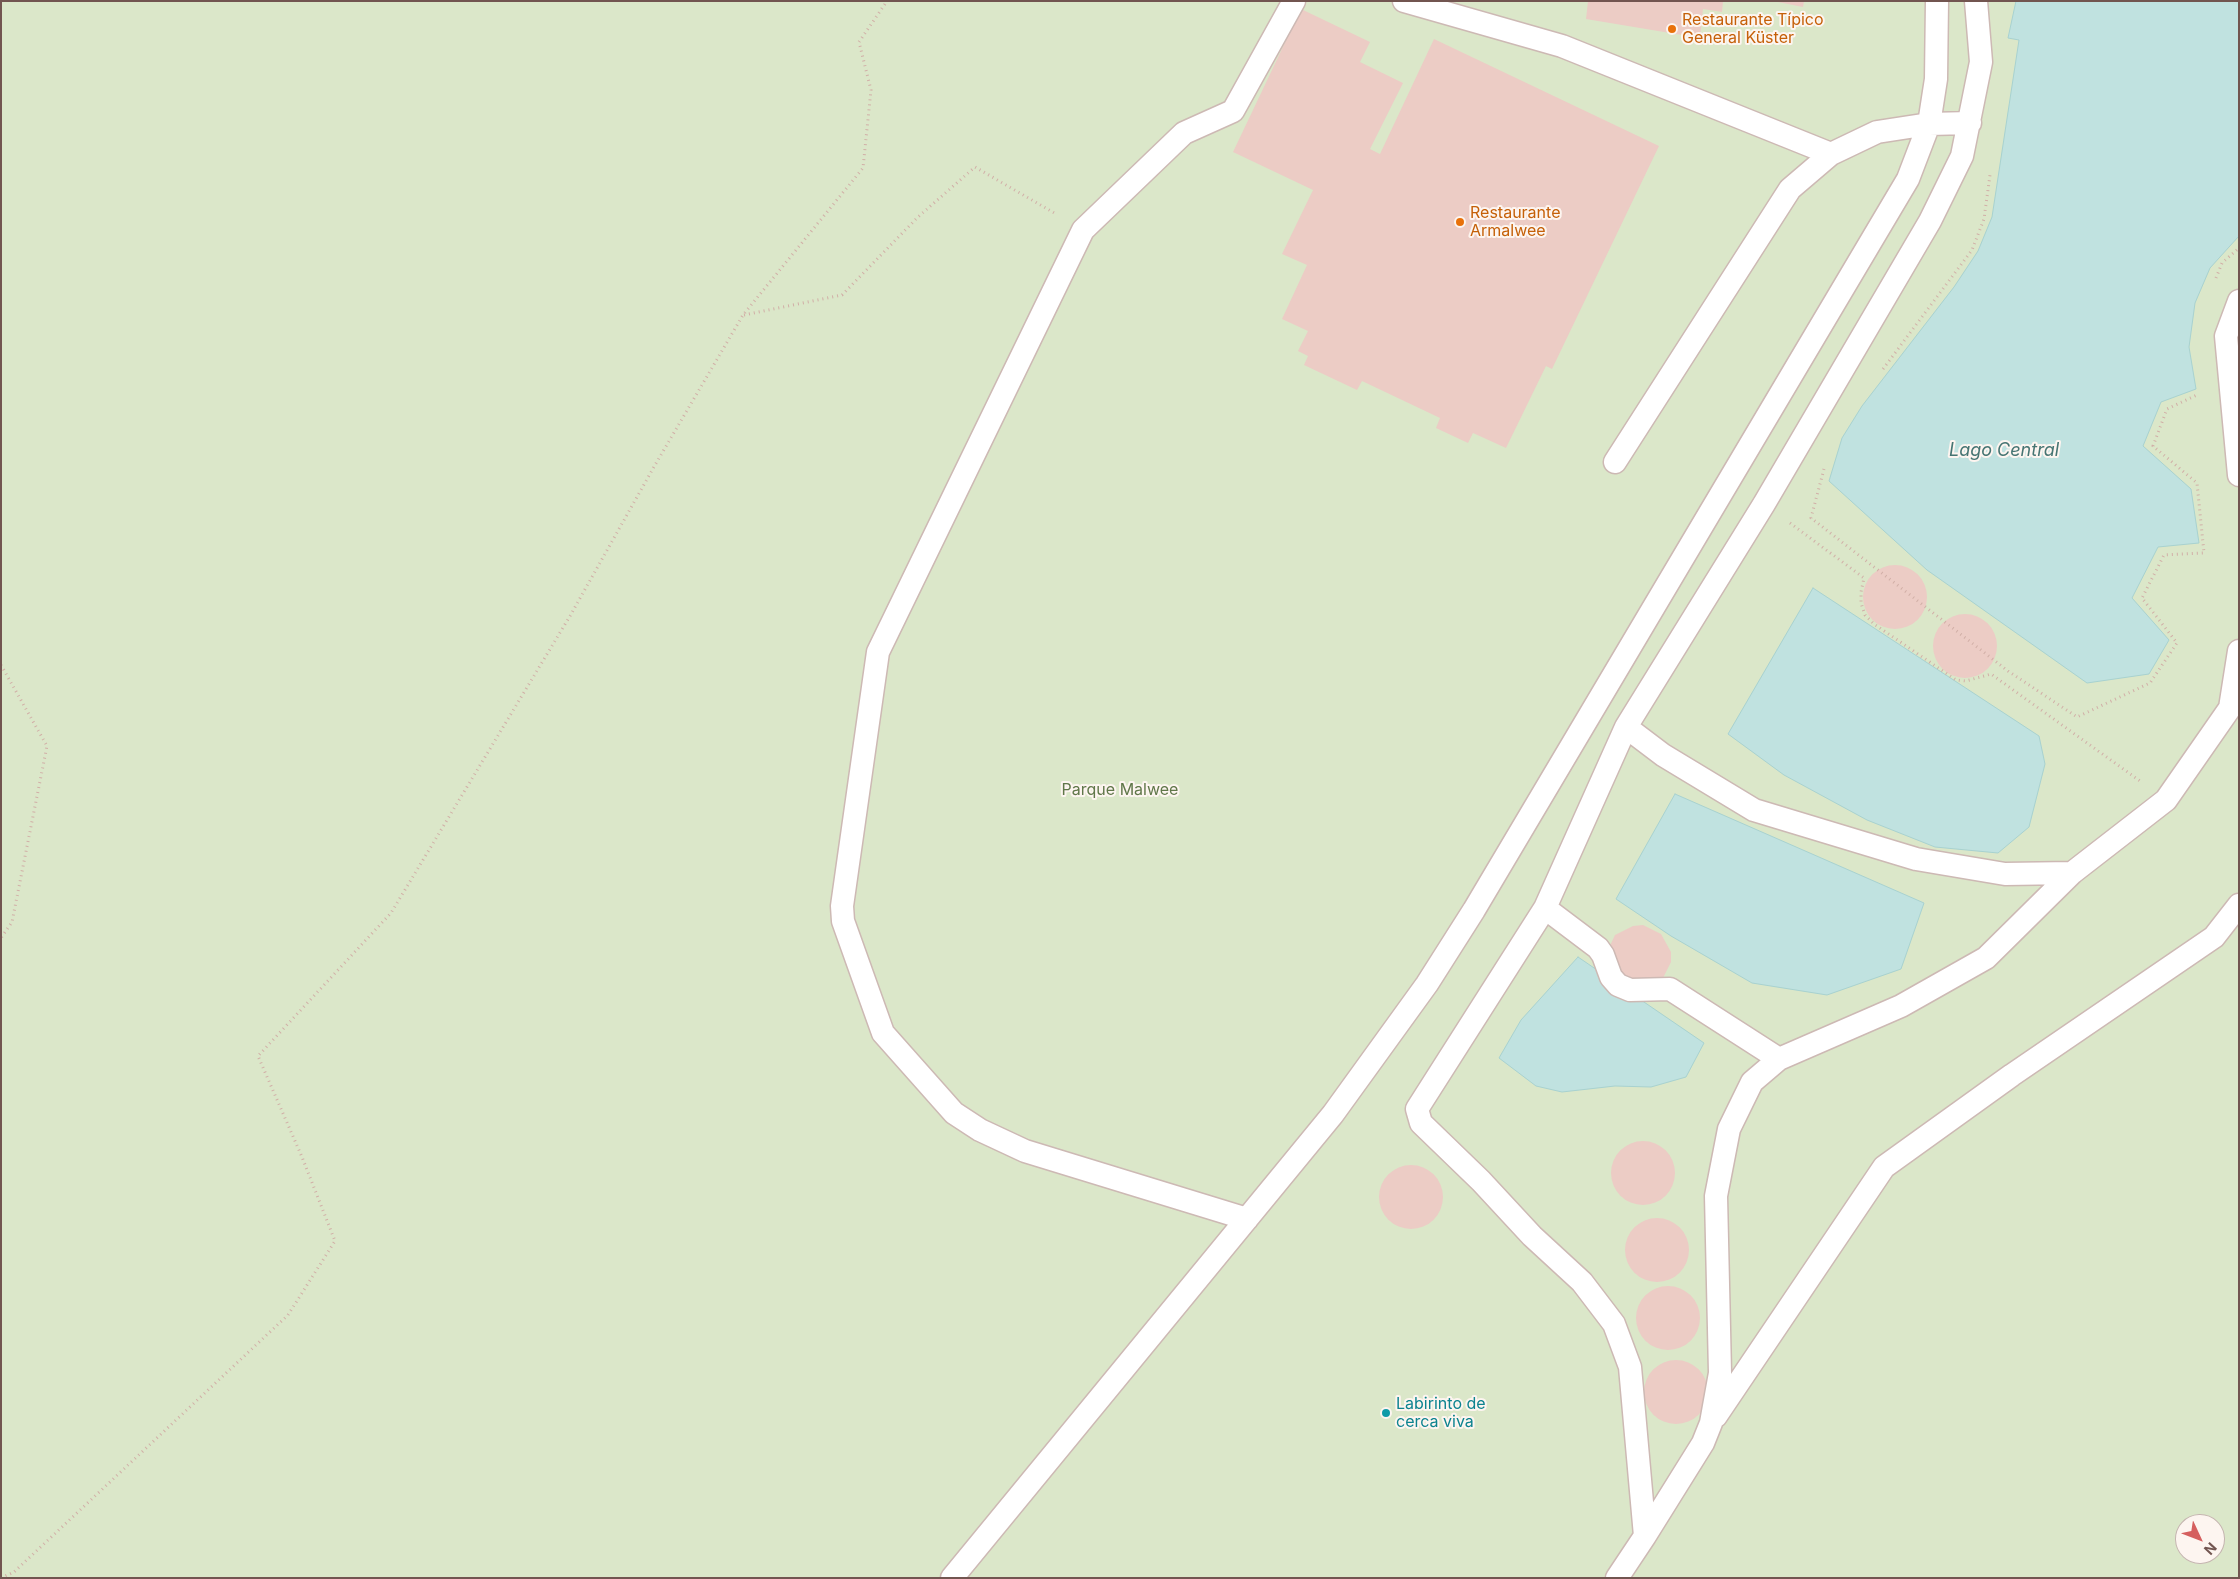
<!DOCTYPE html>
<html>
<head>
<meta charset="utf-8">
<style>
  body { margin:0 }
  #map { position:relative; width:2240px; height:1579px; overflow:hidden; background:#faf0ea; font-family:Inter,sans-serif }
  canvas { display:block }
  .frame { position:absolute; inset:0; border:2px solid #725550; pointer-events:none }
  .north { position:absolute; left:2175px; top:1514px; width:50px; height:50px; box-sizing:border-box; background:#fdf5f0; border:1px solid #c5b5b0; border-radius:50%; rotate:133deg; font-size:14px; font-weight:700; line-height:20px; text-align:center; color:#725550 }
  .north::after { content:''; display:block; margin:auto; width:18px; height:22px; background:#d55f5e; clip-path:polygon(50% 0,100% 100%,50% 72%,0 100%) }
</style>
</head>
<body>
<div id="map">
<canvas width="2240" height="1579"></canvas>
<div class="frame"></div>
<div class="north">N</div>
</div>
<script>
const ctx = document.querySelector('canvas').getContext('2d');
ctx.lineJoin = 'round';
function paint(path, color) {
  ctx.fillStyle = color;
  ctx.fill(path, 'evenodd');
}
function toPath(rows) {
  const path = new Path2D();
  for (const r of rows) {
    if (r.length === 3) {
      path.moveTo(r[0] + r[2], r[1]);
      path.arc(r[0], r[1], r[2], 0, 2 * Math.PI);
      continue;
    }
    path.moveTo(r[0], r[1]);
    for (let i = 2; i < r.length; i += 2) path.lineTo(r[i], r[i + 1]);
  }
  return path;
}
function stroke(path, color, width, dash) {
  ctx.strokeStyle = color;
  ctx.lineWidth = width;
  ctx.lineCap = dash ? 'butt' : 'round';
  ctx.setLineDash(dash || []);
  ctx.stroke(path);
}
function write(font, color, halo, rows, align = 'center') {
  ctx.font = font + ' Inter,sans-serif';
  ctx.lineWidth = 4;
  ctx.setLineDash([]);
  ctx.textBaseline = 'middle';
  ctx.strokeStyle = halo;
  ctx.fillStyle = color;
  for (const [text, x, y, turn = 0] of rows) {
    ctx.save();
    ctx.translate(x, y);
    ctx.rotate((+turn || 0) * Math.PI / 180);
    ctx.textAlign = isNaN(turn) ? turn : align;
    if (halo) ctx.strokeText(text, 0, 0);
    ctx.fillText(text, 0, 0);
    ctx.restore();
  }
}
paint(toPath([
  [1,1,2239,1,2239,1578,1,1578],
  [2185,1524,2215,1524,2215,1554,2185,1554]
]), '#dbe7c9');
const water = toPath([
  [2016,1,2239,1,2239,236,2210,268,2195,303,2189,347,2196,389,2161,402,2143,446,2191,489,2199,543,2158,547,2132,598,2169,640,2149,674,2087,683,1927,570,1829,481,1842,438,1862,406,1954,287,1978,251,1992,217,2019,40,2008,38,2016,1],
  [1813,588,2039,736,2045,764,2029,827,1998,853,1935,847,1867,820,1784,775,1728,734,1813,588],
  [1675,794,1924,903,1901,969,1827,995,1752,983,1671,936,1616,899,1675,794],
  [1578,957,1704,1043,1686,1077,1651,1087,1615,1086,1562,1092,1536,1086,1499,1058,1521,1020,1578,957]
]);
paint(water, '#c0e2e0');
stroke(water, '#a8d2d0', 1);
paint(toPath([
  [1588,1,1723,1,1722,12,1703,9,1700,38,1586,19],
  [1773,1,1804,1,1803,7],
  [1301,9,1370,42,1360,62,1403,83,1370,149,1380,154,1434,39,1659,146,1552,369,1546,366,1506,448,1473,433,1468,443,1436,428,1440,418,1362,381,1357,390,1304,365,1308,356,1298,351,1308,331,1282,319,1307,265,1282,254,1313,190,1233,152],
  [1895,597,32],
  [1965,646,32],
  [1643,925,1661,934,1671,952,1671,962,1661,982,1629,989,1606,954,1615,935,1633,926],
  [1643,1173,32],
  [1411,1197,32],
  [1657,1250,32],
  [1668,1318,32],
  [1676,1392,32]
]), '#ecccc5');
const service = toPath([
  [1404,1,1562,46,1831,154],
  [1976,1,1981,62,1962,156,1930,221,1764,504,1626,727,1663,755,1754,810,1916,859,2005,874,2072,873,2166,800,2230,708,2239,651],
  [2239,301,2226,336,2239,475],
  [1615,462,1790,189,1831,154,1877,132,1929,124,1970,123],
  [1545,908,1598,948,1603,955,1611,977,1618,985,1630,990,1670,989,1779,1059],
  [1247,1219,1025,1151,980,1130,954,1113,883,1033,843,921,842,906,878,652,1083,230,1184,133,1233,111,1294,1],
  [1716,1416,1884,1167,2012,1075,2214,937,2239,905],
  [1645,1536,1703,1443,1711,1423,1720,1373,1716,1196,1729,1129,1752,1082,1779,1059,1901,1006,1986,958,2072,873],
  [952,1578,1333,1114,1427,984,1474,910,1908,179,1929,124,1936,79,1937,1],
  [1617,1578,1645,1536,1630,1367,1614,1324,1582,1282,1532,1236,1481,1181,1421,1123,1417,1109,1545,908,1626,727]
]);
stroke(service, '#cdb9b4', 25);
stroke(toPath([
  [2216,278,2222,263,2239,248],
  [744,315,842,295,918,217,975,167,1056,214],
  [1883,369,1972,250,1984,219,1990,175],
  [1824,469,1811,518,2008,671,2077,717,2150,683,2177,643,2142,598,2164,555,2204,553,2197,483,2153,446,2167,409,2199,394],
  [1790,523,1864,578,1861,592,1861,603,1865,615,1874,624,1956,680,1966,681,1991,674,2140,781],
  [1,665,47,746,12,922,1,938],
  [1,1578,14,1572,288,1315,335,1241,302,1157,258,1056,391,913,570,616,655,465,743,315,863,168,871,90,859,42,887,1]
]), '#d1afa7', 3, [1, 4]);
stroke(service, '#fff', 22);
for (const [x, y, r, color] of [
  [1672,29,5,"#e8710a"],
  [1460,222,5,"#e8710a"],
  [1386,1413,5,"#0f9aa8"]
]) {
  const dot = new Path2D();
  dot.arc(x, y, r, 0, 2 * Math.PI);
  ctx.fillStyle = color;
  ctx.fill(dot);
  stroke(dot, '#fdf5f0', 2);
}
write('16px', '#c56008', '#fdf5f0', [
  ["Restaurante Típico",1682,20],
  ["General Küster",1682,38],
  ["Restaurante",1470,213],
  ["Armalwee",1470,231]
], 'left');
write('16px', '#607749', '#fdf5f0', [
  ["Parque Malwee",1120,790]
]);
write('16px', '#0d838f', '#fdf5f0', [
  ["Labirinto de",1396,1404],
  ["cerca viva",1396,1422]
], 'left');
write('italic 18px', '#467573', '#fdf5f0', [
  ["Lago Central",2004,451]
]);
</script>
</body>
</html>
